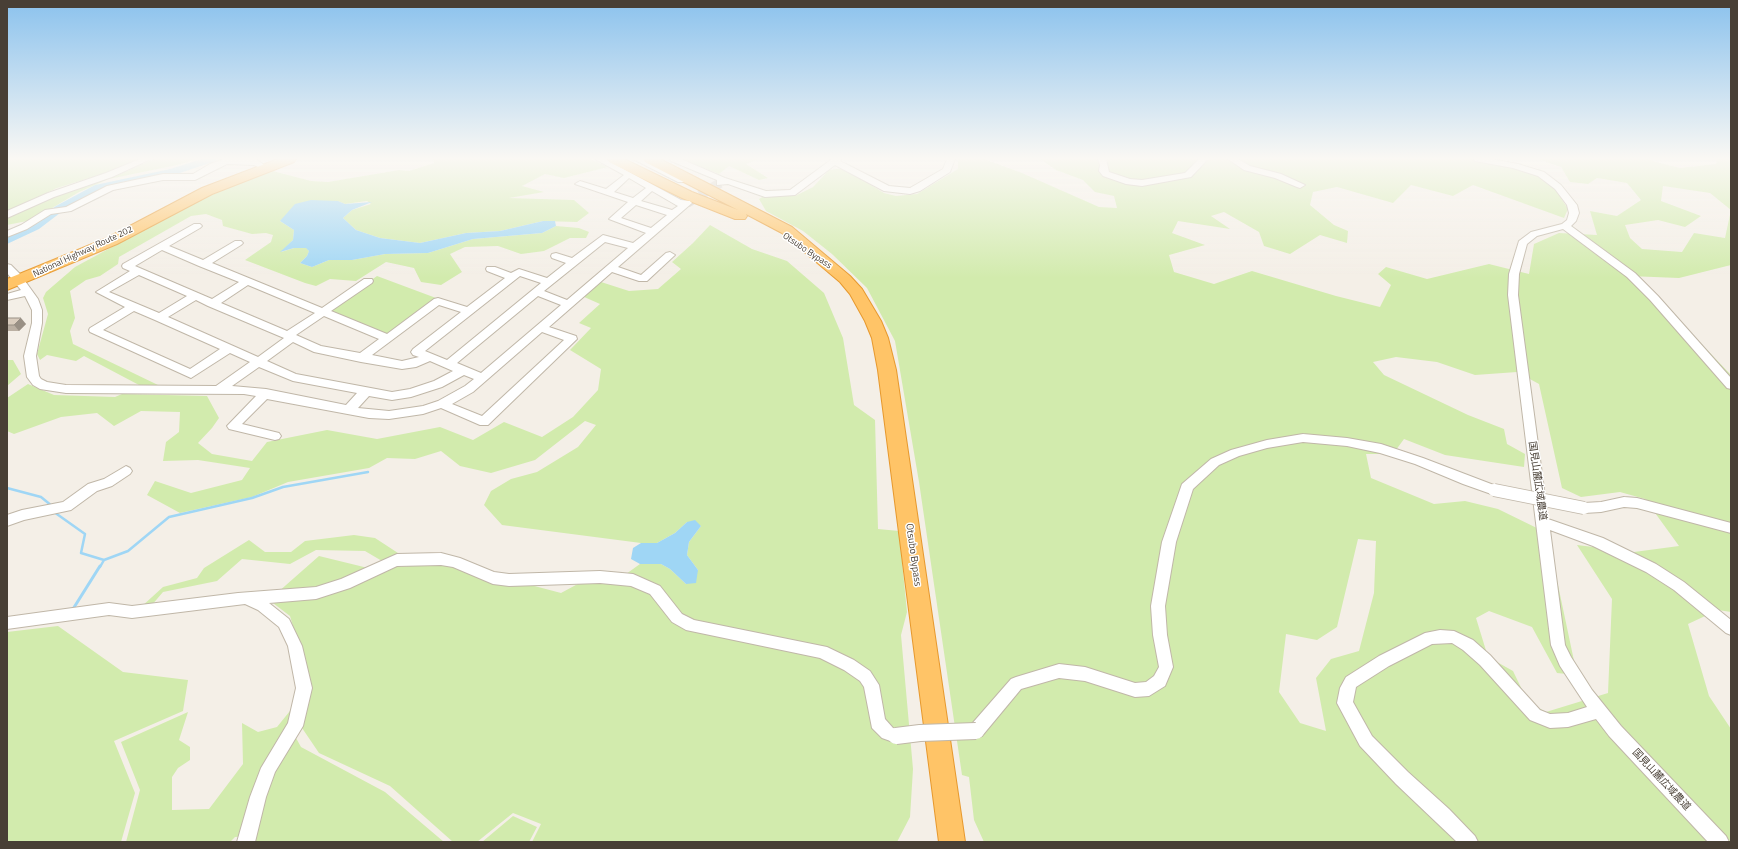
<!DOCTYPE html>
<html>
<head>
<meta charset="utf-8">
<style>
  body { margin:0 }
  #map { position:relative; width:1738px; height:849px; overflow:hidden; background:#f4efe7; font-family:"Titillium Web",sans-serif }
  canvas { display:block }
  .frame { position:absolute; inset:0; border:8px solid #483f35; pointer-events:none }
</style>
</head>
<body>
<div id="map">
<canvas width="1738" height="849"></canvas>
<div class="frame"></div>
</div>
<script>
const ctx = document.querySelector('canvas').getContext('2d');
ctx.lineJoin = 'round';
function paint(path, color) {
  ctx.fillStyle = color;
  ctx.fill(path, 'evenodd');
}
function toPath(rows) {
  const path = new Path2D();
  for (const r of rows) {
    path.moveTo(r[0], r[1]);
    for (let i = 2; i < r.length; i += 2) path.lineTo(r[i], r[i + 1]);
  }
  return path;
}
function stroke(path, color, width, dash) {
  ctx.strokeStyle = color;
  ctx.lineWidth = width;
  ctx.lineCap = dash ? 'butt' : 'round';
  ctx.setLineDash(dash || []);
  ctx.stroke(path);
}
function write(font, color, halo, rows, align = 'center') {
  ctx.font = font + ' "Titillium Web","Noto Sans JP",sans-serif';
  ctx.lineWidth = 3;
  ctx.setLineDash([]);
  ctx.textBaseline = 'middle';
  ctx.strokeStyle = halo;
  ctx.fillStyle = color;
  for (const [text, x, y, turn = 0] of rows) {
    ctx.save();
    ctx.translate(x, y);
    ctx.rotate((+turn || 0) * Math.PI / 180);
    ctx.textAlign = isNaN(turn) ? turn : align;
    if (halo) ctx.strokeText(text, 0, 0);
    ctx.fillText(text, 0, 0);
    ctx.restore();
  }
}
paint(toPath([
  [7,159,140,159,119,169,57,188,7,212],
  [154,159,198,159,177,165,109,179,79,192,32,220,7,225,7,217,62,192,94,182,109,179],
  [433,159,591,159,608,167,564,178,545,174,522,186,544,192,509,198,574,200,589,213,577,222,543,221,500,231,466,233,420,243,380,238,356,230,343,218,352,210,371,204,367,201,345,204,338,201,280,221,294,230,293,240,281,252,294,248,306,247,309,251,307,256,300,263,312,267,329,260,352,260,385,254,428,253,473,239,542,233,556,226,579,228,589,232,586,238,570,238,544,251,521,254,498,246,465,247,450,254,462,272,441,285,421,282,414,268,386,262,356,281,330,279,316,286,305,283,245,260,271,242,273,235,266,233,252,234,223,226,222,220,206,214,191,216,119,257,118,264,100,276,86,280,70,291,75,318,70,331,73,344,158,385,139,385,84,356,76,361,47,355,40,360,37,354,48,314,43,298,46,292,75,267,193,203,269,170,311,181,328,182,399,170,409,171,434,163],
  [680,159,759,159,746,164,768,178,759,180,729,166,719,174],
  [958,159,984,159,1022,173,1099,207,1117,208,1114,196,1095,192,1083,180,1056,170,1040,159,1480,159,1524,168,1550,181,1568,209,1564,218,1473,185,1453,196,1411,185,1393,203,1337,187,1313,192,1310,205,1334,225,1348,231,1347,243,1320,235,1290,254,1264,246,1259,232,1224,212,1211,216,1230,229,1178,221,1172,233,1205,245,1169,255,1174,272,1214,284,1252,271,1336,296,1380,307,1391,285,1378,274,1386,267,1427,279,1489,264,1529,274,1534,244,1559,233,1597,235,1590,211,1617,216,1641,200,1627,183,1597,178,1588,184,1570,182,1561,167,1538,159,1650,159,1656,162,1680,168,1716,164,1717,159,1731,159,1731,265,1679,278,1629,276,1671,312,1731,375,1731,612,1718,610,1688,624,1709,696,1731,729,1731,842,984,842,974,820,969,777,962,775,919,482,895,341,867,288,832,254,803,231,766,211,759,199,764,196,795,196,813,187,829,170,843,168,884,193,896,196,917,194,958,169],
  [1663,186,1710,193,1731,210,1725,238,1694,233,1682,252,1642,249,1630,238,1625,225,1658,220,1685,227,1701,216,1661,201],
  [1396,357,1437,362,1475,375,1517,372,1539,384,1562,488,1581,497,1620,492,1645,499,1679,546,1634,552,1577,545,1612,599,1608,693,1546,712,1528,702,1513,671,1488,657,1476,618,1489,611,1532,627,1557,673,1577,675,1547,533,1498,509,1465,501,1434,504,1371,478,1366,454,1393,454,1404,439,1445,455,1524,467,1525,454,1507,444,1504,429,1468,415,1384,375,1373,362],
  [1358,539,1376,541,1374,593,1359,651,1331,659,1316,678,1326,731,1300,723,1279,692,1286,634,1317,640,1337,627],
  [710,225,752,249,787,261,824,293,843,338,854,405,875,420,878,529,899,531,907,612,901,635,913,769,910,817,897,842,532,842,541,824,513,813,477,842,453,842,390,786,319,753,300,725,300,650,290,616,269,600,319,556,368,568,451,564,561,593,587,579,626,574,640,564,661,564,670,569,686,584,698,570,687,555,689,542,701,526,687,522,675,533,657,543,641,543,502,525,484,505,491,491,511,479,537,472,578,447,596,425,585,421,535,460,491,473,460,466,441,451,415,459,387,458,369,468,288,482,252,497,180,513,147,495,155,481,191,493,242,480,250,468,198,460,163,461,166,442,179,432,180,412,141,411,114,426,97,413,61,417,14,434,7,431,7,398,28,384,54,395,115,397,122,394,207,396,219,418,212,428,198,443,212,454,252,461,267,442,327,430,377,439,440,427,473,440,504,422,542,437,573,417,598,390,601,369,570,350,591,328,579,323,600,304,582,296,601,282,629,291,658,289,681,269,672,262,693,243],
  [377,276,436,298,387,336,327,312],
  [7,360,13,360,21,374,7,386],
  [354,535,375,538,398,553,382,561,365,551,316,550,290,564,242,559,217,581,163,592,151,606,141,607,163,587,197,578,204,568,249,540,265,552,291,552,305,541],
  [58,626,123,672,188,680,183,711,114,741,135,793,121,842,7,842,7,632],
  [298,701,291,729,301,747,385,792,444,842,249,842,250,836,235,837,230,842,126,842,140,790,121,742,188,712,179,740,190,747,190,760,178,768,172,777,172,810,209,809,243,764,242,723,258,732,277,727],
  [513,816,537,827,529,842,482,842]
]), '#d2ebad');
paint(toPath([
  [311,200,338,201,345,204,372,202,352,210,343,218,356,230,380,238,420,243,466,233,500,231,543,221,555,221,556,226,542,233,473,239,428,253,385,254,352,260,329,260,312,267,300,263,307,256,309,251,306,248,294,248,280,252,293,240,294,230,280,221,295,204],
  [695,520,701,526,689,542,687,555,698,570,696,583,686,584,670,569,661,564,640,564,631,559,633,548,641,543,657,543,675,533,687,522]
]), '#9fd6f5');
stroke(toPath([
  [7,488,41,497,52,506],
  [54,512,85,534,81,553,104,560,128,551,169,517,252,498,283,487,368,472],
  [100,567,104,560]
]), '#9fd6f5', 2.5);
stroke(toPath([
  [73,609,100,566]
]), '#9fd6f5', 3);
paint(toPath([
  [202,159,217,159,216,161,177,174,102,190,64,210,39,229,7,244,7,235,31,223,56,206,95,185,170,169,202,159]
]), '#9fd6f5');
stroke(toPath([
  [687,203,720,183]
]), '#d2ccc3', 10, [10, 5]);
const minor = toPath([
  [140,159,151,159,112,177,54,197,7,218,7,211,48,193,106,173,140,159],
  [224,159,256,159,264,165,260,168,254,165,227,164,195,180,163,180,113,190,71,211,51,214,27,229,7,237,7,231,21,225,45,210,66,207,107,186,163,174,193,174,210,164,224,159],
  [595,159,605,159,681,200,690,201,692,203,618,267,641,275,666,253,670,252,675,255,647,281,639,281,612,272,549,327,576,336,577,339,488,425,480,425,441,408,423,414,389,419,369,418,267,399,242,424,279,433,281,436,279,439,275,440,229,429,227,426,256,396,244,394,66,393,40,389,33,385,27,377,24,356,32,323,32,310,25,296,7,300,7,294,21,290,7,273,7,264,11,265,20,274,38,299,42,310,42,323,36,356,39,376,41,379,47,382,66,385,216,386,250,362,230,353,191,378,90,332,89,330,90,328,125,307,96,292,130,271,123,268,122,266,123,264,194,224,200,224,202,226,200,228,169,246,203,260,235,241,241,241,243,243,241,245,212,263,322,308,364,279,372,279,373,281,372,283,331,311,387,334,434,299,438,298,467,307,505,278,487,271,486,269,487,267,495,267,511,273,519,269,547,278,566,263,552,258,551,256,552,254,556,253,572,258,603,235,633,243,646,233,609,219,628,202,575,184,580,181,606,189,624,175,595,159],
  [629,178,646,188,633,198,614,192,629,178],
  [652,191,676,205,678,206,672,210,641,201,652,191],
  [636,205,667,215,651,228,621,218,636,205],
  [605,242,628,248,567,300,544,291,605,242],
  [162,250,199,266,239,282,212,299,135,266,162,250],
  [139,275,187,296,159,313,109,292,139,275],
  [520,276,541,283,447,360,425,351,520,276],
  [248,285,315,313,287,331,221,303,248,285],
  [538,296,561,305,481,373,457,363,538,296],
  [196,300,208,306,284,338,258,357,168,317,196,300],
  [439,305,461,312,413,349,411,352,413,355,419,357,402,361,372,355,439,305],
  [134,311,155,320,220,349,190,369,103,330,134,311],
  [324,316,379,339,360,353,321,346,296,335,324,316],
  [542,332,564,340,482,416,452,404,473,392,542,332],
  [293,342,314,352,361,362,402,369,416,367,430,361,453,371,434,381,410,389,392,392,296,374,267,361,293,342],
  [259,367,293,381,357,393,346,405,266,389,232,386,259,367],
  [464,375,474,379,465,386,438,401,423,406,389,411,358,408,369,396,392,400,411,397,442,387,464,375],
  [633,159,644,159,686,180,684,182,678,182,633,159],
  [670,159,681,159,725,178,766,191,790,190,832,159,841,159,840,161,889,186,910,188,943,169,947,159,955,159,950,172,920,191,910,194,884,191,835,165,795,195,765,197,728,184,717,185,717,180,671,161,670,159],
  [1098,159,1106,159,1109,172,1130,179,1142,180,1185,173,1199,159,1208,159,1191,177,1142,186,1126,184,1103,176,1099,171,1100,165,1098,159],
  [1228,159,1238,159,1250,166,1281,174,1305,185,1300,188,1297,187,1275,178,1244,170,1228,159],
  [1474,159,1491,159,1518,164,1544,172,1561,185,1577,205,1579,213,1576,221,1571,226,1635,273,1658,296,1731,378,1731,389,1727,388,1650,300,1627,277,1563,229,1537,236,1527,244,1519,274,1518,295,1548,519,1603,538,1656,564,1684,582,1731,620,1731,635,1726,633,1674,590,1646,572,1593,546,1550,530,1565,645,1571,657,1592,690,1621,726,1726,836,1729,842,1708,842,1609,736,1596,719,1568,727,1550,728,1530,720,1480,665,1463,650,1452,643,1432,644,1389,666,1356,687,1353,702,1372,736,1408,772,1449,809,1475,836,1478,842,1457,842,1396,784,1360,746,1337,703,1340,688,1346,677,1379,656,1425,633,1440,630,1454,631,1473,640,1490,655,1540,710,1550,714,1568,713,1587,707,1560,666,1551,645,1508,295,1509,274,1519,241,1531,232,1562,224,1567,220,1569,213,1567,205,1555,189,1538,176,1513,168,1475,161,1474,159],
  [1303,434,1347,438,1381,444,1423,458,1499,487,1500,490,1499,493,1494,495,1463,484,1415,464,1380,453,1347,446,1303,442,1267,448,1239,456,1219,465,1193,489,1176,542,1165,606,1167,635,1173,667,1165,686,1149,696,1135,697,1085,681,1059,678,1021,689,982,736,976,738,970,736,968,731,970,726,1011,679,1016,677,1059,664,1085,667,1135,683,1146,682,1154,676,1159,667,1153,635,1151,606,1162,542,1182,484,1211,459,1231,450,1267,440,1303,434],
  [126,466,130,468,132,471,130,474,112,486,97,491,71,510,24,520,7,526,7,515,22,510,63,502,88,484,104,479,126,466],
  [1624,497,1637,498,1731,523,1731,533,1637,508,1624,507,1601,512,1584,513,1579,512,1577,508,1579,504,1584,503,1601,502,1624,497],
  [441,553,460,558,494,572,509,574,600,571,633,574,660,586,682,614,694,620,827,647,854,660,870,671,879,685,885,719,893,728,902,731,904,736,902,741,896,743,882,738,872,728,864,687,860,681,844,670,820,658,686,630,672,622,650,594,631,586,600,583,509,586,493,584,453,567,441,565,397,566,350,588,316,599,269,603,289,619,302,646,312,688,303,726,275,772,266,797,255,842,237,842,250,797,261,768,288,723,296,688,288,646,279,627,258,610,245,604,132,618,109,615,7,629,7,617,109,603,132,606,238,593,316,587,341,579,397,554,441,553]
]);
const highway = toPath([
  [278,159,296,159,294,162,212,194,117,244,7,290,7,279,107,238,202,188,278,159],
  [608,159,624,159,692,192,738,210,645,162,643,159,660,159,792,227,850,276,862,289,881,321,888,338,896,370,965,842,939,842,878,370,872,338,865,321,850,294,840,282,782,233,746,214,747,216,745,219,735,219,682,198,609,162,608,159]
]);
stroke(minor, '#c0b7a8', 2);
stroke(highway, '#e7992e', 2);
paint(minor, '#fff');
paint(highway, '#ffc467');
const minorBridgeFar1 = toPath([
  [1494,490,1584,508]
]);
const minorBridge = toPath([
  [896,736,920,733,976,731]
]);
stroke(minorBridgeFar1, '#c0b7a8', 14, []);
stroke(minorBridge, '#c0b7a8', 18, []);
stroke(minorBridgeFar1, '#fff', 12);
stroke(minorBridge, '#fff', 16);
paint(toPath([
  [7,318,26,324,19,331,7,331]
]), '#bbb0a3');
paint(toPath([
  [21,318,26,324,19,331,14,325]
]), '#999085');
const building = toPath([
  [7,318,21,318,14,325,7,325,7,318]
]);
paint(building, '#dacdbe');
stroke(building, '#999085', 1);
const sky = ctx.createLinearGradient(0, 0, 0, 278);
sky.addColorStop(0, '#8bc2ed');
sky.addColorStop(0.57, '#faf8f4');
sky.addColorStop(1, '#faf8f400');
ctx.fillStyle = sky;
ctx.fillRect(0, 0, 1738, 278);
write('9px', '#483f35', '#fff', [
  ["Otsubo Bypass",807,251,34],
  ["National Highway Route 202",83,252,-25]
]);
write('10px', '#483f35', '#fff', [
  ["国見山麓広域農道",1537,481,82],
  ["Otsubo Bypass",913,555,82],
  ["国見山麓広域農道",1661,780,47]
]);
</script>
</body>
</html>
